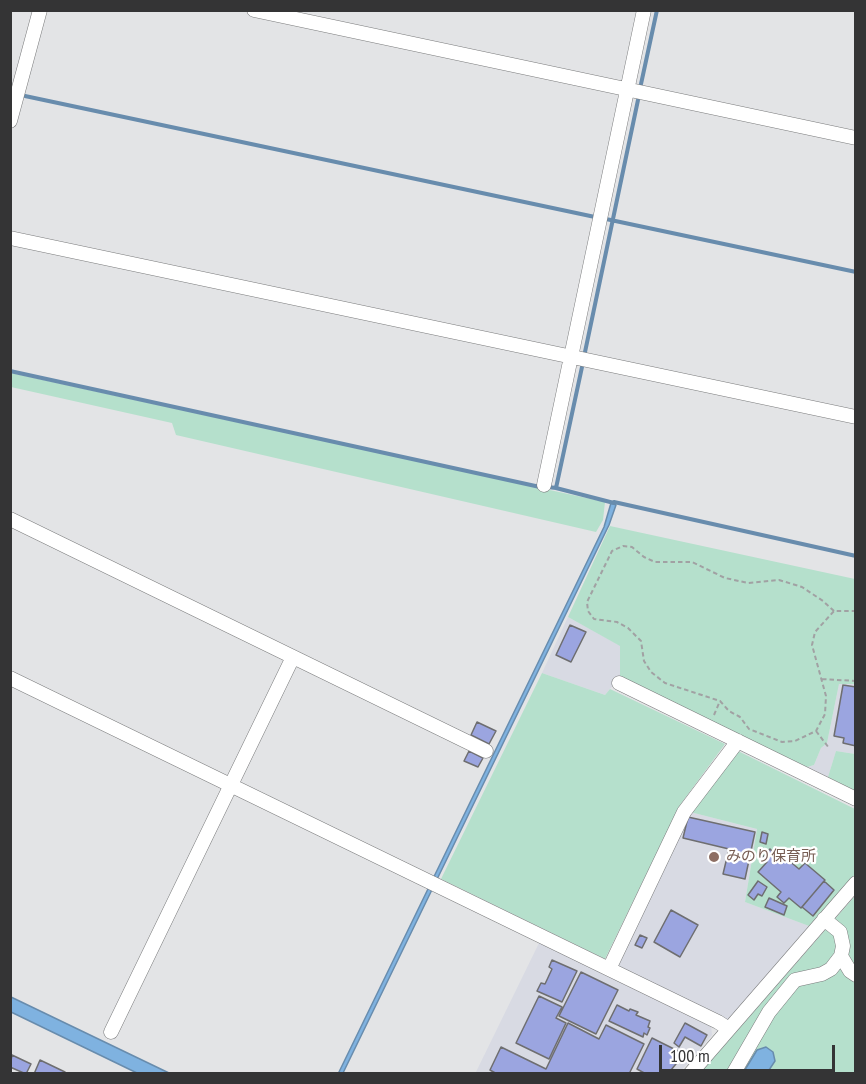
<!DOCTYPE html>
<html>
<head>
<meta charset="utf-8">
<style>
  body { margin:0 }
  #map { position:relative; width:866px; height:1084px; overflow:hidden; background:#e3e4e6; font-family:"PT Sans Narrow",sans-serif }
  canvas { display:block }
  .frame { position:absolute; inset:0; border:12px solid #343435; pointer-events:none }
  .scale { position:absolute; left:659px; top:1045px; width:176px; height:27px; box-sizing:border-box; border:3px solid #343435; border-top:0; padding-left:8px; font-size:18px; line-height:21px; white-space:nowrap; color:#343435; -webkit-text-stroke:4px #fff; paint-order:stroke }
</style>
</head>
<body>
<div id="map">
<canvas width="866" height="1084"></canvas>
<div class="frame"></div>
<div class="scale">100 m</div>
</div>
<script>
const ctx = document.querySelector('canvas').getContext('2d');
ctx.lineJoin = 'round';
function paint(path, color) {
  ctx.fillStyle = color;
  ctx.fill(path, 'evenodd');
}
function toPath(rows) {
  const path = new Path2D();
  for (const r of rows) {
    path.moveTo(r[0], r[1]);
    for (let i = 2; i < r.length; i += 2) path.lineTo(r[i], r[i + 1]);
  }
  return path;
}
function stroke(path, color, width, dash) {
  ctx.strokeStyle = color;
  ctx.lineWidth = width;
  ctx.lineCap = dash ? 'butt' : 'round';
  ctx.setLineDash(dash || []);
  ctx.stroke(path);
}
function write(font, color, halo, rows, align = 'center') {
  ctx.font = font + ' "PT Sans Narrow","Noto Sans JP",sans-serif';
  ctx.lineWidth = 4.5;
  ctx.setLineDash([]);
  ctx.textBaseline = 'middle';
  ctx.strokeStyle = halo;
  ctx.fillStyle = color;
  for (const [text, x, y, turn = 0] of rows) {
    ctx.save();
    ctx.translate(x, y);
    ctx.rotate((+turn || 0) * Math.PI / 180);
    ctx.textAlign = isNaN(turn) ? turn : align;
    if (halo) ctx.strokeText(text, 0, 0);
    ctx.fillText(text, 0, 0);
    ctx.restore();
  }
}
paint(toPath([
  [568,617,621,646,620,677,605,695,542,673],
  [851,683,855,684,855,754,836,751,828,777,807,767,814,765,821,748,827,743,839,684],
  [690,812,757,829,745,902,809,926,728,1020,617,966],
  [540,941,711,1025,712,1035,679,1073,475,1074]
]), '#d8dae3');
paint(toPath([
  [11,373,605,502,603,520,596,532,176,435,172,423,11,387],
  [610,526,855,579,855,684,839,684,827,743,821,748,814,765,807,767,620,677,620,646,568,617],
  [542,673,605,695,610,689,725,744,680,805,605,959,441,879],
  [738,751,855,809,855,875,809,926,745,902,757,829,690,812],
  [836,751,855,754,855,791,828,777],
  [855,896,855,1073,700,1073]
]), '#b5e0cc');
const water = toPath([
  [611,503,616,505,609,525,343,1073,338,1074,604,527,611,503],
  [11,997,169,1073,137,1073,11,1012,11,997],
  [766,1047,773,1052,775,1061,767,1073,743,1073,757,1050,766,1047]
]);
paint(water, '#7fb2e0');
stroke(water, '#688cad', 1.5);
stroke(toPath([
  [641,84,657,10],
  [25,96,595,217],
  [606,219,856,272],
  [585,352,638,100],
  [582,367,556,488,614,503],
  [10,371,540,487],
  [548,487,556,488],
  [614,502,856,556]
]), '#688cad', 4);
const building = toPath([
  [570,625,586,632,571,662,556,655,570,625],
  [843,685,856,687,856,746,843,743,844,738,834,736,843,685],
  [477,722,496,731,489,744,471,735,477,722],
  [469,751,483,758,478,767,464,761,469,751],
  [688,817,755,832,745,879,723,874,729,849,683,838,688,817],
  [762,832,768,834,766,844,760,842,762,832],
  [770,849,774,853,776,850,799,869,805,863,825,880,801,908,789,898,784,903,777,897,781,892,758,872,767,862,762,858,770,849],
  [758,881,767,887,762,896,758,894,754,900,748,895,758,881],
  [824,881,834,890,813,916,802,907,824,881],
  [769,898,787,906,784,915,765,907,769,898],
  [671,910,698,925,680,957,654,942,671,910],
  [640,935,647,938,642,948,635,945,640,935],
  [552,960,577,971,562,1002,537,991,541,983,545,984,552,969,549,967,552,960],
  [581,972,618,990,596,1034,559,1016,581,972],
  [539,996,562,1007,556,1018,566,1023,549,1059,516,1043,539,996],
  [617,1005,629,1011,630,1009,638,1012,636,1015,650,1021,648,1027,650,1028,647,1035,644,1033,643,1037,609,1021,617,1005],
  [568,1023,599,1039,606,1025,644,1044,629,1074,497,1074,490,1070,501,1047,546,1069,568,1023],
  [685,1023,707,1035,701,1046,685,1037,679,1047,674,1043,685,1023],
  [652,1038,680,1052,677,1058,680,1059,671,1070,674,1072,673,1074,646,1074,637,1069,652,1038],
  [12,1055,31,1064,26,1074,10,1067,12,1055],
  [40,1060,65,1072,65,1074,34,1074,40,1060]
]);
paint(building, '#9ba5e0');
stroke(building, '#6e6e70', 1.5);
const minor = toPath([
  [254,10,856,138],
  [10,121,40,10],
  [10,238,856,417],
  [544,485,644,10],
  [10,519,486,751],
  [10,678,718,1022,729,1029],
  [619,683,856,799],
  [824,919,840,932,843,946,841,956,850,971,856,975],
  [609,969,684,812,738,741],
  [111,1032,293,657],
  [690,1074,856,883],
  [733,1074,769,1012,795,980,822,974,831,969,841,956]
]);
stroke(minor, '#7b7c7d', 15);
stroke(toPath([
  [834,611,823,601,802,587,779,580,748,583,725,578,692,562,655,562,644,557,632,547,623,546,612,551,587,602,588,611,594,619,617,622,628,628,641,641,644,661,651,672,665,683,720,701,729,711,740,717,749,729,782,742,795,741,816,731,825,714,826,696,812,645,815,632,834,611,856,611],
  [822,679,856,681],
  [714,715,720,701],
  [816,731,829,748]
]), '#a1a1a3', 2, [4.5, 3]);
stroke(minor, '#fff', 14);
for (const [x, y, r, color] of [
  [714,857,6,"#8d6e63"]
]) {
  const dot = new Path2D();
  dot.arc(x, y, r, 0, 2 * Math.PI);
  ctx.fillStyle = color;
  ctx.fill(dot);
  stroke(dot, '#fff', 2);
}
write('15px', '#785e54', '#fff', [
  ["みのり保育所",726,857]
], 'left');
</script>
</body>
</html>
